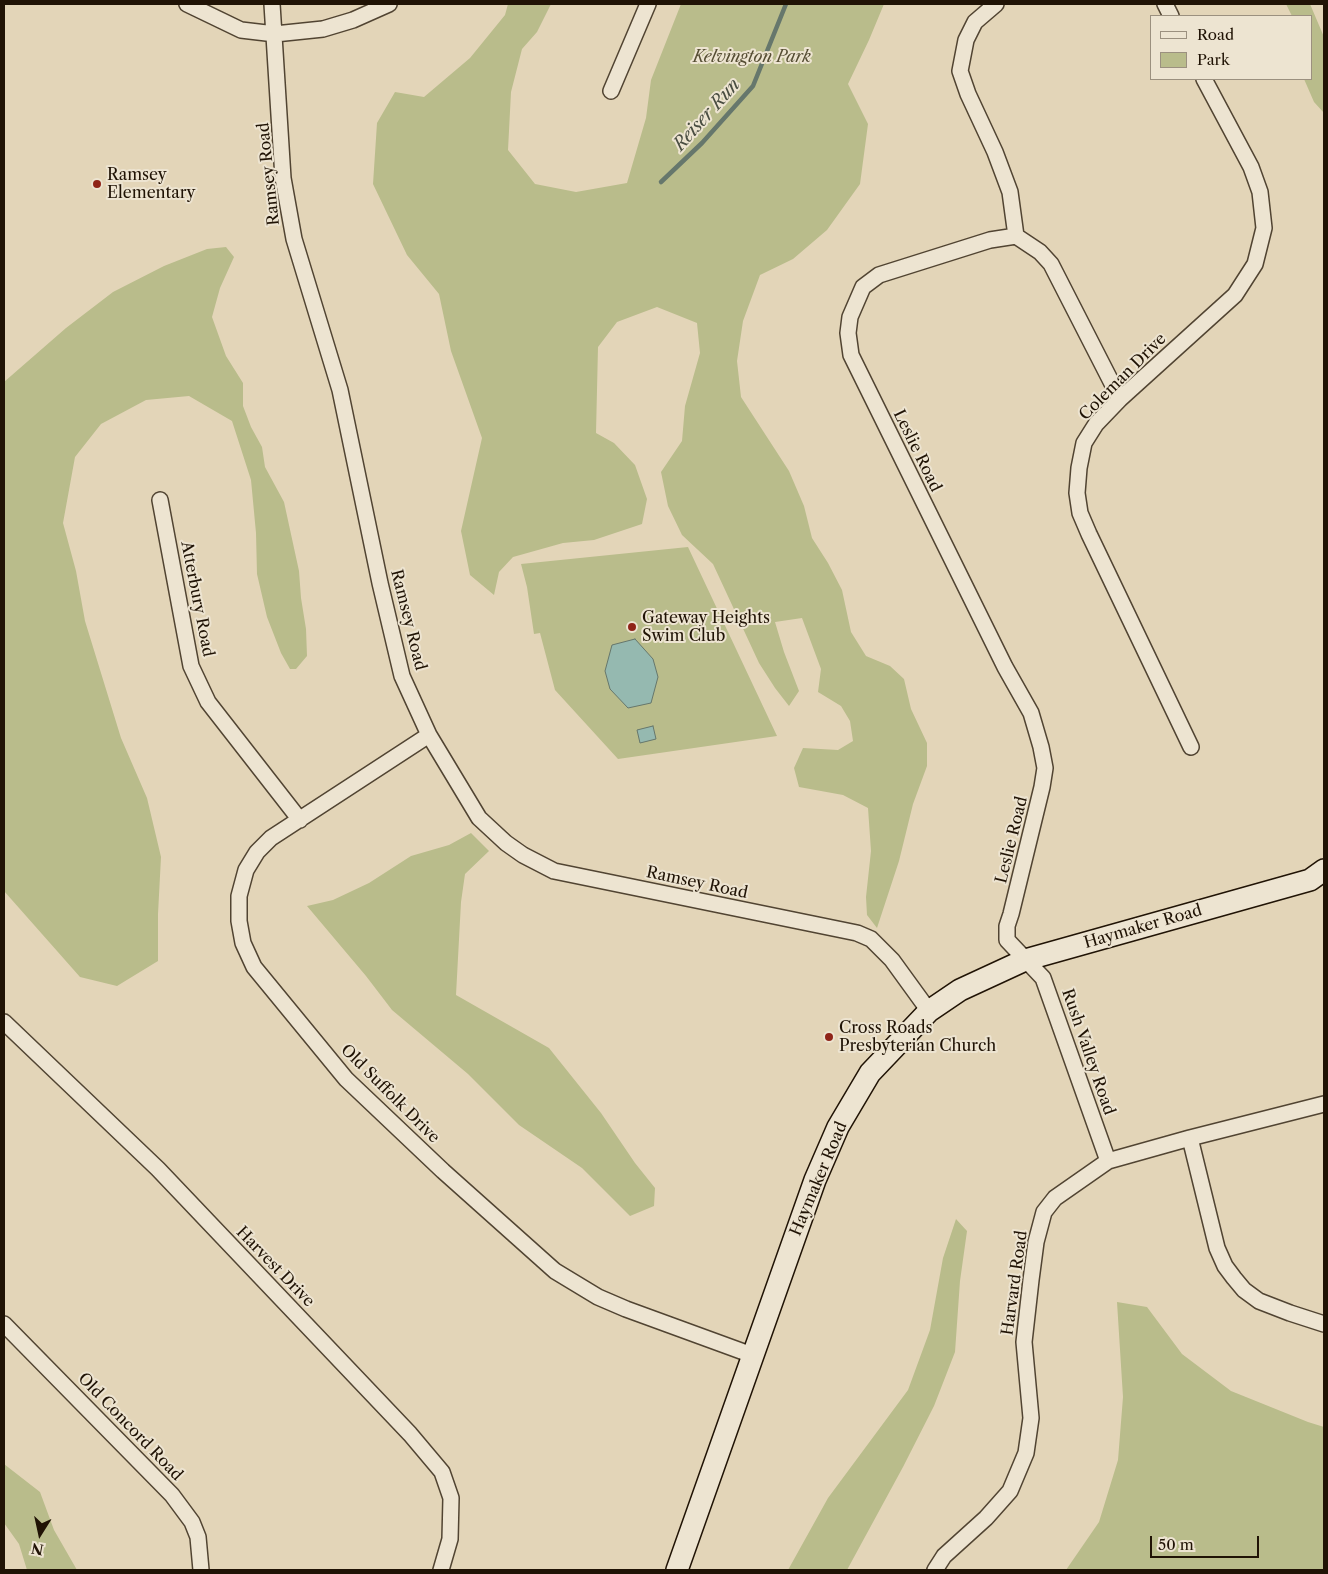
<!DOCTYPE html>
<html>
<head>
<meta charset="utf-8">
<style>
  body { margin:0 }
  #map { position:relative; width:1328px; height:1574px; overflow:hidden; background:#e3d5b8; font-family:"Libre Caslon Text",serif }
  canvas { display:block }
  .frame { position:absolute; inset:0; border:5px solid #201305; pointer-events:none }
  .legend { position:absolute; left:1150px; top:15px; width:162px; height:65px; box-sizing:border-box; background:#ede4d1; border:1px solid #9b907f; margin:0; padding:6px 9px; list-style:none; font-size:15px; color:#201305 }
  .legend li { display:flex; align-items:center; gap:10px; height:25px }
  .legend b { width:25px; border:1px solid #9b907f }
  .north { position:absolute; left:15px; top:1509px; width:50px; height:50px; -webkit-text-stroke:4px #ede4d1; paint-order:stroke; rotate:190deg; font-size:14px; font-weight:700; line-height:20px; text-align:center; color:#201305 }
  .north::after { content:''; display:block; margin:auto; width:18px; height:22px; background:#201305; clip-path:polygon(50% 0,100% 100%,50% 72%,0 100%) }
  .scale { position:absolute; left:1150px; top:1536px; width:109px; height:22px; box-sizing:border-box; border:2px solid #201305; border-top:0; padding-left:6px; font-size:15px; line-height:18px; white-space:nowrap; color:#201305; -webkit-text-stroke:4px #ede4d1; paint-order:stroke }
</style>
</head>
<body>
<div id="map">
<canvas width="1328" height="1574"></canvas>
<div class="frame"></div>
<ul class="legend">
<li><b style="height:6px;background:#ede4d1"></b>Road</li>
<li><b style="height:14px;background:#b9bc8b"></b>Park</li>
</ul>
<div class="north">N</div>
<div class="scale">50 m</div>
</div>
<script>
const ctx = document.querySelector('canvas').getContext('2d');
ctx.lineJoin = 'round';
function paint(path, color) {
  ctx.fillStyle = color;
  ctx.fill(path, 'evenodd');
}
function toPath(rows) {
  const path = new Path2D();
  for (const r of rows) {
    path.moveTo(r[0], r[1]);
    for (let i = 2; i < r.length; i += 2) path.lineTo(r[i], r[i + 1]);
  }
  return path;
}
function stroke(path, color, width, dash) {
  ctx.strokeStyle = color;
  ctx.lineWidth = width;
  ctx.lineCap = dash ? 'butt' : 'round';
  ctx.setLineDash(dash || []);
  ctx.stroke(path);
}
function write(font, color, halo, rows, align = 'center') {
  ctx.font = font + ' "Libre Caslon Text",serif';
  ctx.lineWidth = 4;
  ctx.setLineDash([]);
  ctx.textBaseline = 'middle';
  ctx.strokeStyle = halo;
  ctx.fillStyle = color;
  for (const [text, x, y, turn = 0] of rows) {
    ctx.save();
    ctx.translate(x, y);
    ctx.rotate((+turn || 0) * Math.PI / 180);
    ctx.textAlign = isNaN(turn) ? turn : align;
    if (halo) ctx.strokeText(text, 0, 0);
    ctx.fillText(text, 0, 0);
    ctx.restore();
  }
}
paint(toPath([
  [508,4,551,4,537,32,522,49,511,92,508,150,535,184,576,192,627,183,646,118,651,80,681,4,884,4,869,40,848,84,868,124,860,184,827,230,793,259,760,275,743,321,737,361,741,397,789,471,804,506,812,538,828,563,842,590,851,632,866,656,890,666,904,679,911,709,927,743,927,766,913,804,899,861,877,928,867,915,866,897,871,851,868,808,843,795,799,787,794,768,803,748,838,750,853,741,850,721,841,706,818,692,821,669,802,618,775,622,784,652,799,691,789,706,775,688,759,663,713,564,682,535,668,506,661,472,682,441,685,406,700,353,697,323,657,307,617,322,598,347,596,433,614,443,635,465,647,499,642,524,594,540,563,543,513,557,499,572,494,595,470,575,461,531,482,438,451,351,439,294,407,255,373,184,377,123,395,92,424,97,470,58,505,15],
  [1286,4,1310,4,1324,37,1324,113,1314,102,1304,79,1312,79,1312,16,1292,16],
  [226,247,234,257,220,288,212,317,226,356,243,383,243,406,251,427,262,447,265,467,284,502,299,571,301,598,306,629,307,656,296,669,290,669,281,653,267,617,257,574,256,533,251,480,232,421,189,396,146,400,101,424,75,457,63,523,76,571,85,621,121,738,147,798,161,857,158,914,158,961,117,986,80,977,4,891,4,382,66,328,113,292,164,266,207,249],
  [688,547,777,736,618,759,555,690,540,633,534,634,527,587,521,564],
  [471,833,489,851,465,874,461,902,456,995,549,1048,601,1113,635,1163,655,1188,654,1206,630,1216,582,1168,519,1125,468,1074,392,1010,366,976,307,906,333,900,369,883,411,856,449,845],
  [956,1219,967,1231,960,1281,955,1352,934,1406,903,1467,847,1570,788,1570,828,1498,908,1390,930,1330,943,1258],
  [1117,1302,1147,1307,1182,1354,1231,1391,1308,1422,1324,1427,1324,1570,1066,1570,1099,1522,1118,1460,1123,1397],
  [4,1464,40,1492,54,1530,77,1570,27,1570,19,1544,4,1523]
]), '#b9bc8b');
const water = toPath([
  [635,639,653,659,658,677,651,703,628,708,610,689,605,671,612,645,635,639],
  [653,726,656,739,640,743,637,730,653,726]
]);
paint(water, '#95b9b0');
stroke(water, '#66776c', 1);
stroke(toPath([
  [661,182,702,143,753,86,786,4]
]), '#66776c', 4.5);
const minor = toPath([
  [187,4,241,30,275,34,323,29,353,20,389,4],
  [272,4,283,178,294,239,340,390,380,583,402,676,429,735,479,818,506,843,523,855,554,871,857,933,871,939,892,960,929,1011],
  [996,4,975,22,966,40,960,71,968,94,995,152,1010,192,1016,236],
  [1165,4,1171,16],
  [611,91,648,4],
  [160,500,191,666,208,702,300,820],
  [429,735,271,838,257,852,246,870,239,896,239,921,243,943,254,967,346,1079,443,1171,555,1271,598,1297,626,1309,752,1355],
  [1191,747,1089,534,1080,513,1077,493,1079,468,1084,443,1096,424,1120,399,1235,295,1255,264,1264,228,1260,192,1251,167,1204,79],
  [4,1022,158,1169,410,1434,442,1472,451,1498,450,1539,441,1570],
  [1190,1138,1217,1248,1225,1266,1234,1278,1244,1290,1259,1301,1290,1313,1324,1324],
  [1108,1161,1043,978,1007,940,1007,926,1011,914,1042,787,1045,768,1041,747,1031,713,1005,667,851,355,848,333,850,317,863,287,879,275,990,240,1016,236,1040,252,1051,264,1120,399],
  [4,1324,172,1495,192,1522,198,1537,201,1570],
  [935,1570,944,1556,986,1518,1010,1491,1026,1453,1031,1418,1024,1342,1031,1280,1036,1242,1044,1212,1055,1198,1108,1161,1190,1138,1324,1104]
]);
const secondary = toPath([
  [677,1570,815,1180,838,1127,870,1073,929,1011,960,990,1025,960,1310,880,1324,870]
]);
stroke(minor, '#514432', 18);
stroke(secondary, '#201305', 24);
stroke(minor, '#ede4d1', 15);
stroke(secondary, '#ede4d1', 21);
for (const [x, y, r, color] of [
  [97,184,5,"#8f2418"],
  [632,627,5,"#8f2418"],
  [829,1037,5,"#8f2418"]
]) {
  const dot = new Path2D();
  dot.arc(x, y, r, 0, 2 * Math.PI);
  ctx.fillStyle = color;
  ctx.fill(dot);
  stroke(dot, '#ede4d1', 2);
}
write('italic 16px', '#564e34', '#ede4d1', [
  ["Kelvington Park",752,57]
]);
write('16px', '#201305', '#ede4d1', [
  ["Ramsey Road",269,174,-96],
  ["Coleman Drive",1123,377,-45],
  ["Leslie Road",917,451,64],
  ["Atterbury Road",197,599,79],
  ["Ramsey Road",408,620,76],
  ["Leslie Road",1012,840,-76],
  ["Ramsey Road",697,883,12],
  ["Haymaker Road",1143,927,-16],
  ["Rush Valley Road",1088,1052,71],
  ["Old Suffolk Drive",390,1094,45],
  ["Haymaker Road",819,1179,-67],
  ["Harvest Drive",275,1267,46],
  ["Harvard Road",1015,1283,-82],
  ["Old Concord Road",130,1427,46]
]);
write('16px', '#201305', '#ede4d1', [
  ["Ramsey",107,175],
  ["Elementary",107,193],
  ["Gateway Heights",642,618],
  ["Swim Club",642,636],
  ["Cross Roads",839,1028],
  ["Presbyterian Church",839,1046]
], 'left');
write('italic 18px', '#494d41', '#ede4d1', [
  ["Reiser Run",707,115,-48]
]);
</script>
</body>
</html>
